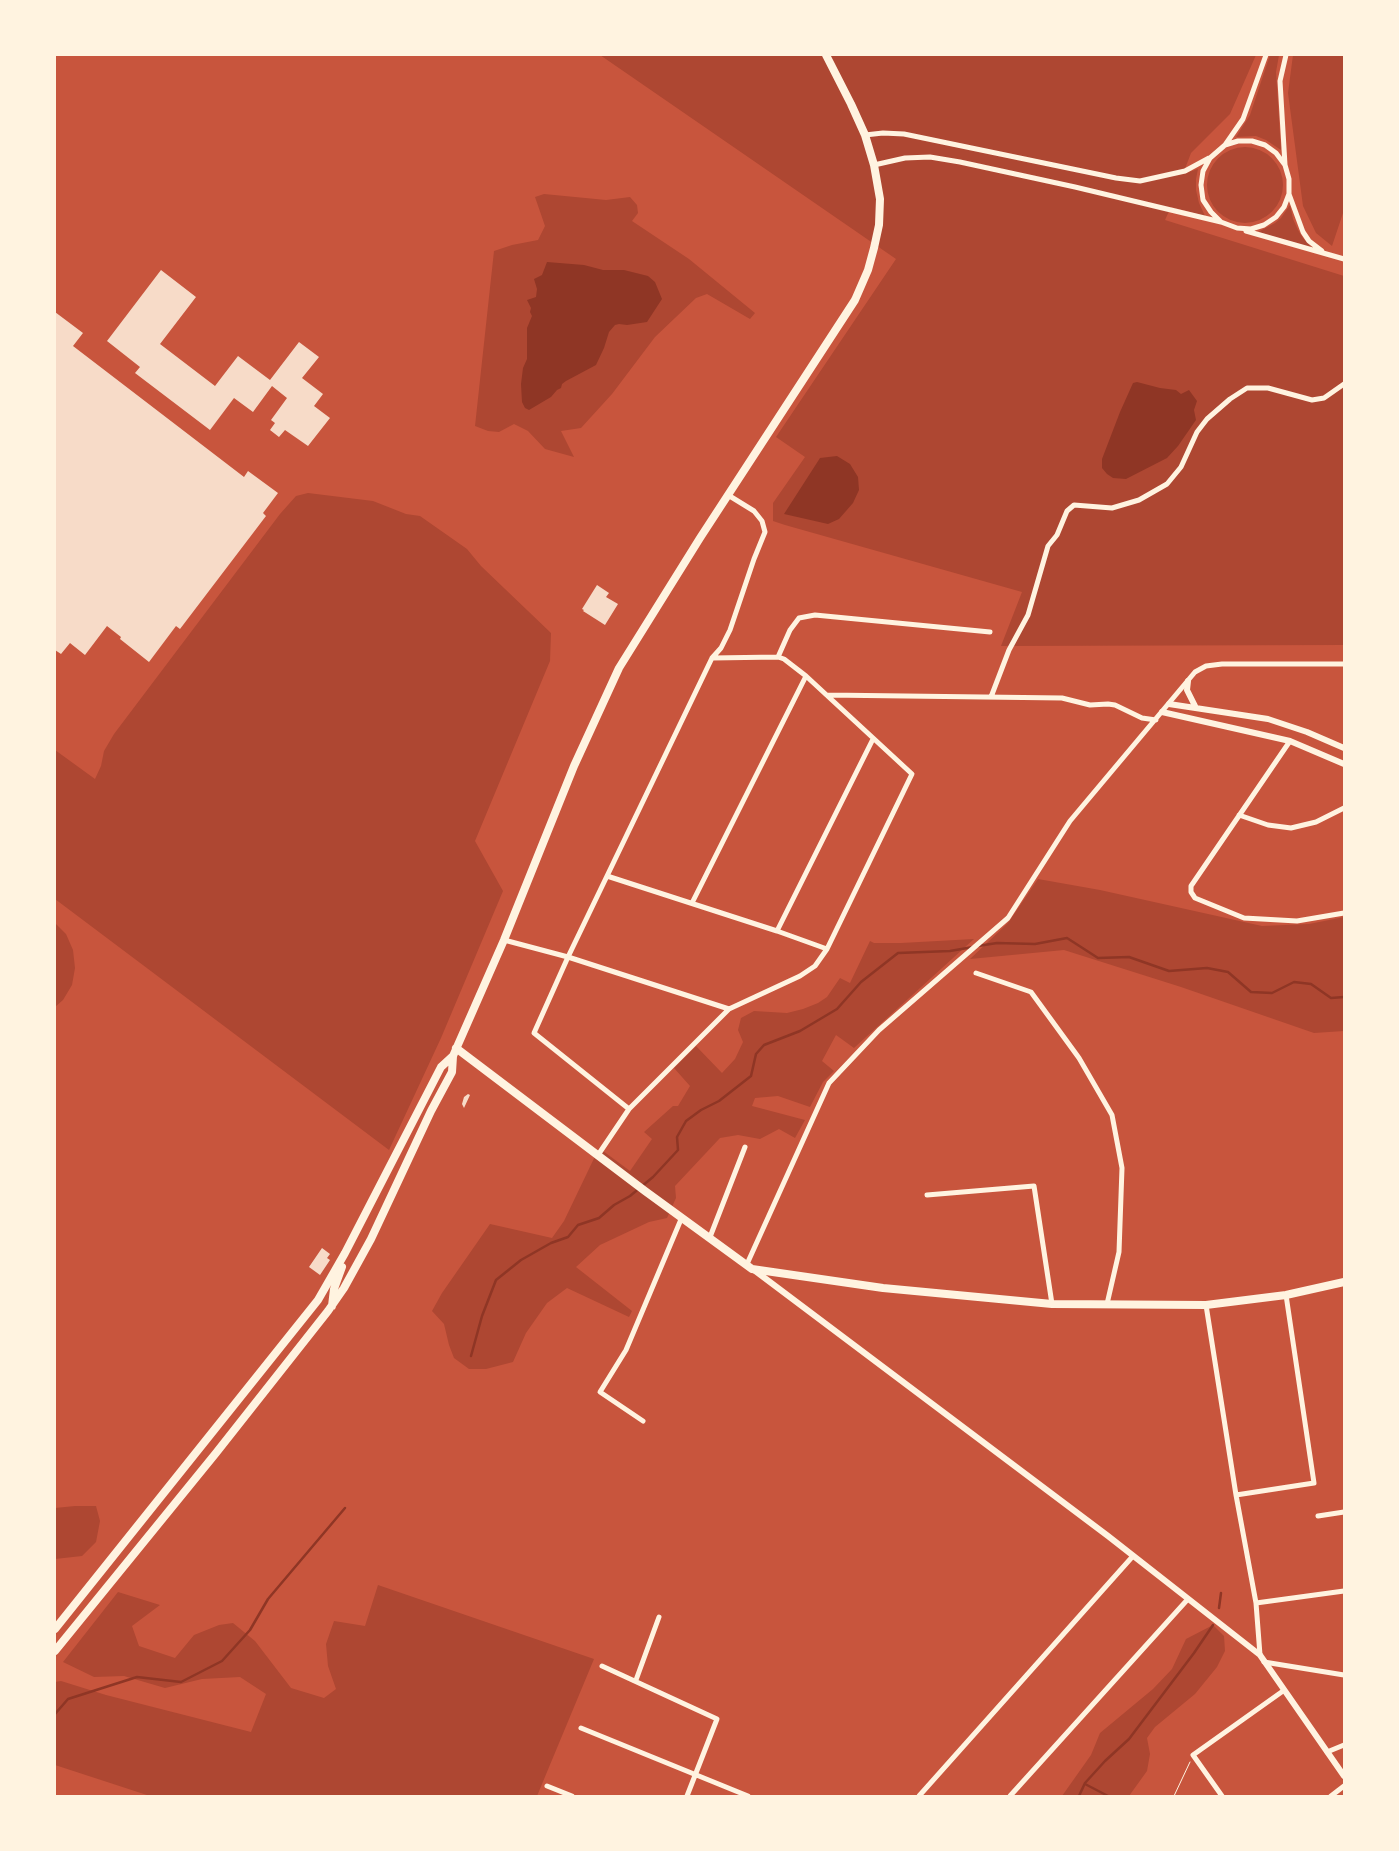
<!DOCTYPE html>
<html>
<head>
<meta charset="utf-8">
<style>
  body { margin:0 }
  #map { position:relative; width:1399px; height:1851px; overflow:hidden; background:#c8553d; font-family:"Space Grotesk",sans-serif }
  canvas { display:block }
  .frame { position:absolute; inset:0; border:56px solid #fff3e0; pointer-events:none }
</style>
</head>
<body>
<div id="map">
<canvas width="1399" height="1851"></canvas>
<div class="frame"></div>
</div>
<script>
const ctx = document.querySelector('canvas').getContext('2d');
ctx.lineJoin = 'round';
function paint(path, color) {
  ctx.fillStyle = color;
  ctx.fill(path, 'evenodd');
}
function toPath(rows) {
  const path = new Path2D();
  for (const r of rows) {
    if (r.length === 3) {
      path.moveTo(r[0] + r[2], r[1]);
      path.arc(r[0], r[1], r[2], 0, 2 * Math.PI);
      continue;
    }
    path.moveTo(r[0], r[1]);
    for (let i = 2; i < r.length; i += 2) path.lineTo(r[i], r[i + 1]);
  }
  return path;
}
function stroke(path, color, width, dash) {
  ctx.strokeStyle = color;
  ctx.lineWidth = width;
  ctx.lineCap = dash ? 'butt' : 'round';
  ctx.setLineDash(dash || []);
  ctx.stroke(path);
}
paint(toPath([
  [600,55,1256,55,1230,114,1191,153,1183,174,1198,169,1196,179,1196,190,1199,203,1205,216,1171,207,1165,220,1344,276,1344,645,1001,646,1022,592,785,525,773,521,773,503,805,457,776,437,896,259],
  [1270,55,1279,55,1276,72,1281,150,1266,140,1256,136,1236,137,1250,115],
  [1293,55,1344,55,1344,210,1332,246,1316,233,1303,206,1288,93],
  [1245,185,38],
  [544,194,606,200,630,197,637,205,638,213,632,221,689,259,755,313,750,319,707,294,696,298,655,337,612,394,581,428,561,431,574,457,545,449,528,431,514,424,499,432,488,431,475,426,494,251,512,245,538,240,545,226,535,197],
  [1290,205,1293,219,1298,230,1303,238,1312,248,1258,232,1275,223,1281,218],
  [308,493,373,501,406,514,420,516,467,549,481,566,551,633,550,661,475,841,503,891,441,1038,389,1150,55,899,55,750,95,779,101,766,104,751,114,734,280,514,296,496],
  [1038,879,1100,890,1262,926,1309,924,1344,917,1344,1031,1314,1033,1181,987,1064,950,970,959,1008,923],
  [55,923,66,934,73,950,75,968,72,985,63,1000,55,1007],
  [974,939,854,1048,836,1035,822,1061,834,1071,823,1082,810,1107,778,1096,755,1098,752,1106,805,1120,795,1138,779,1129,760,1139,738,1135,720,1138,675,1186,676,1198,667,1218,649,1222,600,1245,576,1267,632,1311,629,1317,567,1288,547,1303,526,1333,513,1362,486,1369,469,1369,454,1358,449,1345,444,1324,432,1311,442,1293,490,1224,552,1238,564,1221,599,1148,630,1171,652,1139,644,1132,673,1106,678,1106,690,1086,674,1068,696,1046,722,1073,735,1059,743,1042,738,1030,741,1018,754,1011,787,1013,803,1009,818,1003,827,997,840,978,850,983,870,941,874,943,901,943],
  [75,1506,96,1506,100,1521,96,1542,82,1556,55,1559,55,1508],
  [378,1585,594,1659,537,1796,150,1796,55,1765,55,1682,61,1681,106,1695,251,1732,266,1694,240,1677,202,1679,165,1688,124,1676,94,1677,63,1662,118,1592,160,1605,132,1626,139,1646,175,1658,194,1635,219,1625,233,1623,255,1641,291,1688,324,1698,336,1689,328,1666,326,1644,334,1621,365,1626],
  [1213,1625,1224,1636,1225,1651,1217,1667,1195,1694,1155,1727,1147,1738,1150,1754,1147,1771,1129,1796,1062,1796,1091,1755,1100,1733,1153,1689,1172,1669,1186,1639]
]), '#ae4732');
paint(toPath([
  [547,262,584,265,603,270,624,270,648,276,655,282,662,299,647,322,627,325,619,324,615,325,609,332,604,348,596,365,566,381,562,384,561,388,557,390,551,397,529,410,525,408,522,402,521,384,523,368,527,359,527,328,532,316,530,312,531,308,527,300,536,297,537,289,534,279,542,275],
  [1137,382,1160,388,1176,390,1181,394,1189,390,1197,401,1194,410,1196,420,1178,446,1167,458,1126,479,1113,478,1107,474,1102,468,1102,459,1120,412,1133,383],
  [837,456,850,464,858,477,859,490,853,503,839,519,828,524,784,514,820,458]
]), '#8f3625');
stroke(toPath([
  [978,946,997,943,1035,944,1067,938,1098,958,1129,957,1169,971,1207,968,1228,972,1251,992,1272,993,1294,982,1311,984,1331,998,1344,997],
  [471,1356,482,1316,496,1280,521,1260,551,1243,568,1237,578,1225,599,1218,614,1205,630,1196,653,1177,678,1150,677,1137,686,1121,701,1110,719,1101,751,1076,756,1054,764,1045,800,1031,837,1009,861,982,898,953,950,951,973,947],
  [1219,1608,1221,1593],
  [55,1714,68,1699,137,1677,181,1682,222,1661,250,1630,268,1599,345,1508],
  [1085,1784,1108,1796],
  [1079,1796,1085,1783,1105,1761,1129,1739,1194,1653,1213,1625]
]), '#8f3625', 2.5);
paint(toPath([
  [161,270,196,297,160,344,215,386,238,356,270,380,299,342,319,357,302,378,323,394,314,406,330,418,308,446,285,430,279,437,270,430,275,423,271,420,287,398,272,386,253,412,234,398,210,430,135,373,140,367,107,341],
  [55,312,83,333,73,346,244,477,248,471,278,493,263,513,266,516,180,629,176,626,149,662,120,639,121,637,107,626,85,655,70,643,61,654,55,650],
  [597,585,609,593,606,597,618,604,605,625,583,611,584,610,582,609],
  [468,1094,470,1095,464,1108,462,1104,464,1097],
  [322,1248,330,1254,327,1258,330,1260,320,1275,309,1267]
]), '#f7dbc8');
stroke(toPath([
  [1174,1796,1190,1762]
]), '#fff3e0', 1);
stroke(toPath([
  [865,135,883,133,904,134,1116,178,1140,181,1185,171,1209,158],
  [1225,145,1243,119,1266,55],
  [874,165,905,158,930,157,960,162,1075,187,1221,222],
  [1285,165,1276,153,1265,145,1252,141,1238,141,1225,145,1210,158,1203,171,1201,185,1203,200,1211,212,1221,222,1237,228,1251,229,1264,225,1276,217,1284,207,1289,194,1289,179,1285,165,1280,81,1286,55],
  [1289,194,1303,232,1309,241,1322,251],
  [1246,231,1344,259],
  [778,657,790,630,799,618,815,615,990,632],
  [827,695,1062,698,1090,705,1108,704,1115,705,1142,718,1156,720],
  [991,697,1009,650,1028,615,1048,546,1057,535,1067,511,1074,505,1112,508,1139,500,1167,484,1181,467,1197,432,1207,419,1230,399,1247,388,1268,388,1312,400,1324,398,1344,384],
  [1290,741,1191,886,1191,892,1195,898,1244,918,1297,921,1344,913],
  [1239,815,1268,825,1291,828,1316,822,1344,808],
  [607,876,777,931,827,949],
  [692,903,806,676],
  [777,931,873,739],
  [504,940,568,957,729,1009],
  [976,973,1031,992,1079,1058,1112,1115,1122,1168,1119,1252,1107,1304],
  [629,1109,534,1033,568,957,712,658,721,648,730,630,754,559,765,532,762,521,754,511,728,495],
  [598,1155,629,1109,729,1009,800,976,815,966,827,949,912,774,806,676,784,659,778,657,712,658],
  [927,1195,1034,1186,1052,1304],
  [710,1237,745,1147],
  [747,1264,829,1083,879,1030,1008,918,1070,821,1195,672,1206,666,1222,664,1344,664],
  [1206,1305,1236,1495,1256,1603,1260,1655],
  [643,1421,600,1392,626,1350,682,1217],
  [1236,1495,1314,1483,1286,1295],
  [1318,1516,1344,1512],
  [1256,1603,1344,1591],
  [1264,1662,1344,1675],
  [602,1666,717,1719,687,1796],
  [636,1680,659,1617],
  [581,1728,748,1796],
  [1327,1752,1344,1745],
  [547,1786,572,1796],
  [919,1796,1133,1556],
  [1010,1796,1188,1599],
  [1222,1796,1193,1755,1283,1691],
  [1331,1796,1344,1786]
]), '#fff3e0', 5);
stroke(toPath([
  [1188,681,1187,690,1196,708],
  [1169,704,1268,719,1307,732,1344,748],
  [1162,712,1290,741,1344,764],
  [754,1270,1108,1536,1260,1655,1344,1776]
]), '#fff3e0', 6);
stroke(toPath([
  [456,1048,645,1191,752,1269,883,1288,1052,1304,1206,1305,1286,1295,1344,1282],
  [332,1306,334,1289,342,1267],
  [55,1629,318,1300,345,1253,441,1067,453,1056],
  [55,1651,216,1453,328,1311,344,1288,371,1239,431,1111,452,1072,453,1056,504,940,574,766,619,668,700,538,855,300,868,270,874,248,879,225,880,199,874,165,865,135,851,104,826,55]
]), '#fff3e0', 8);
</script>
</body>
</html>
